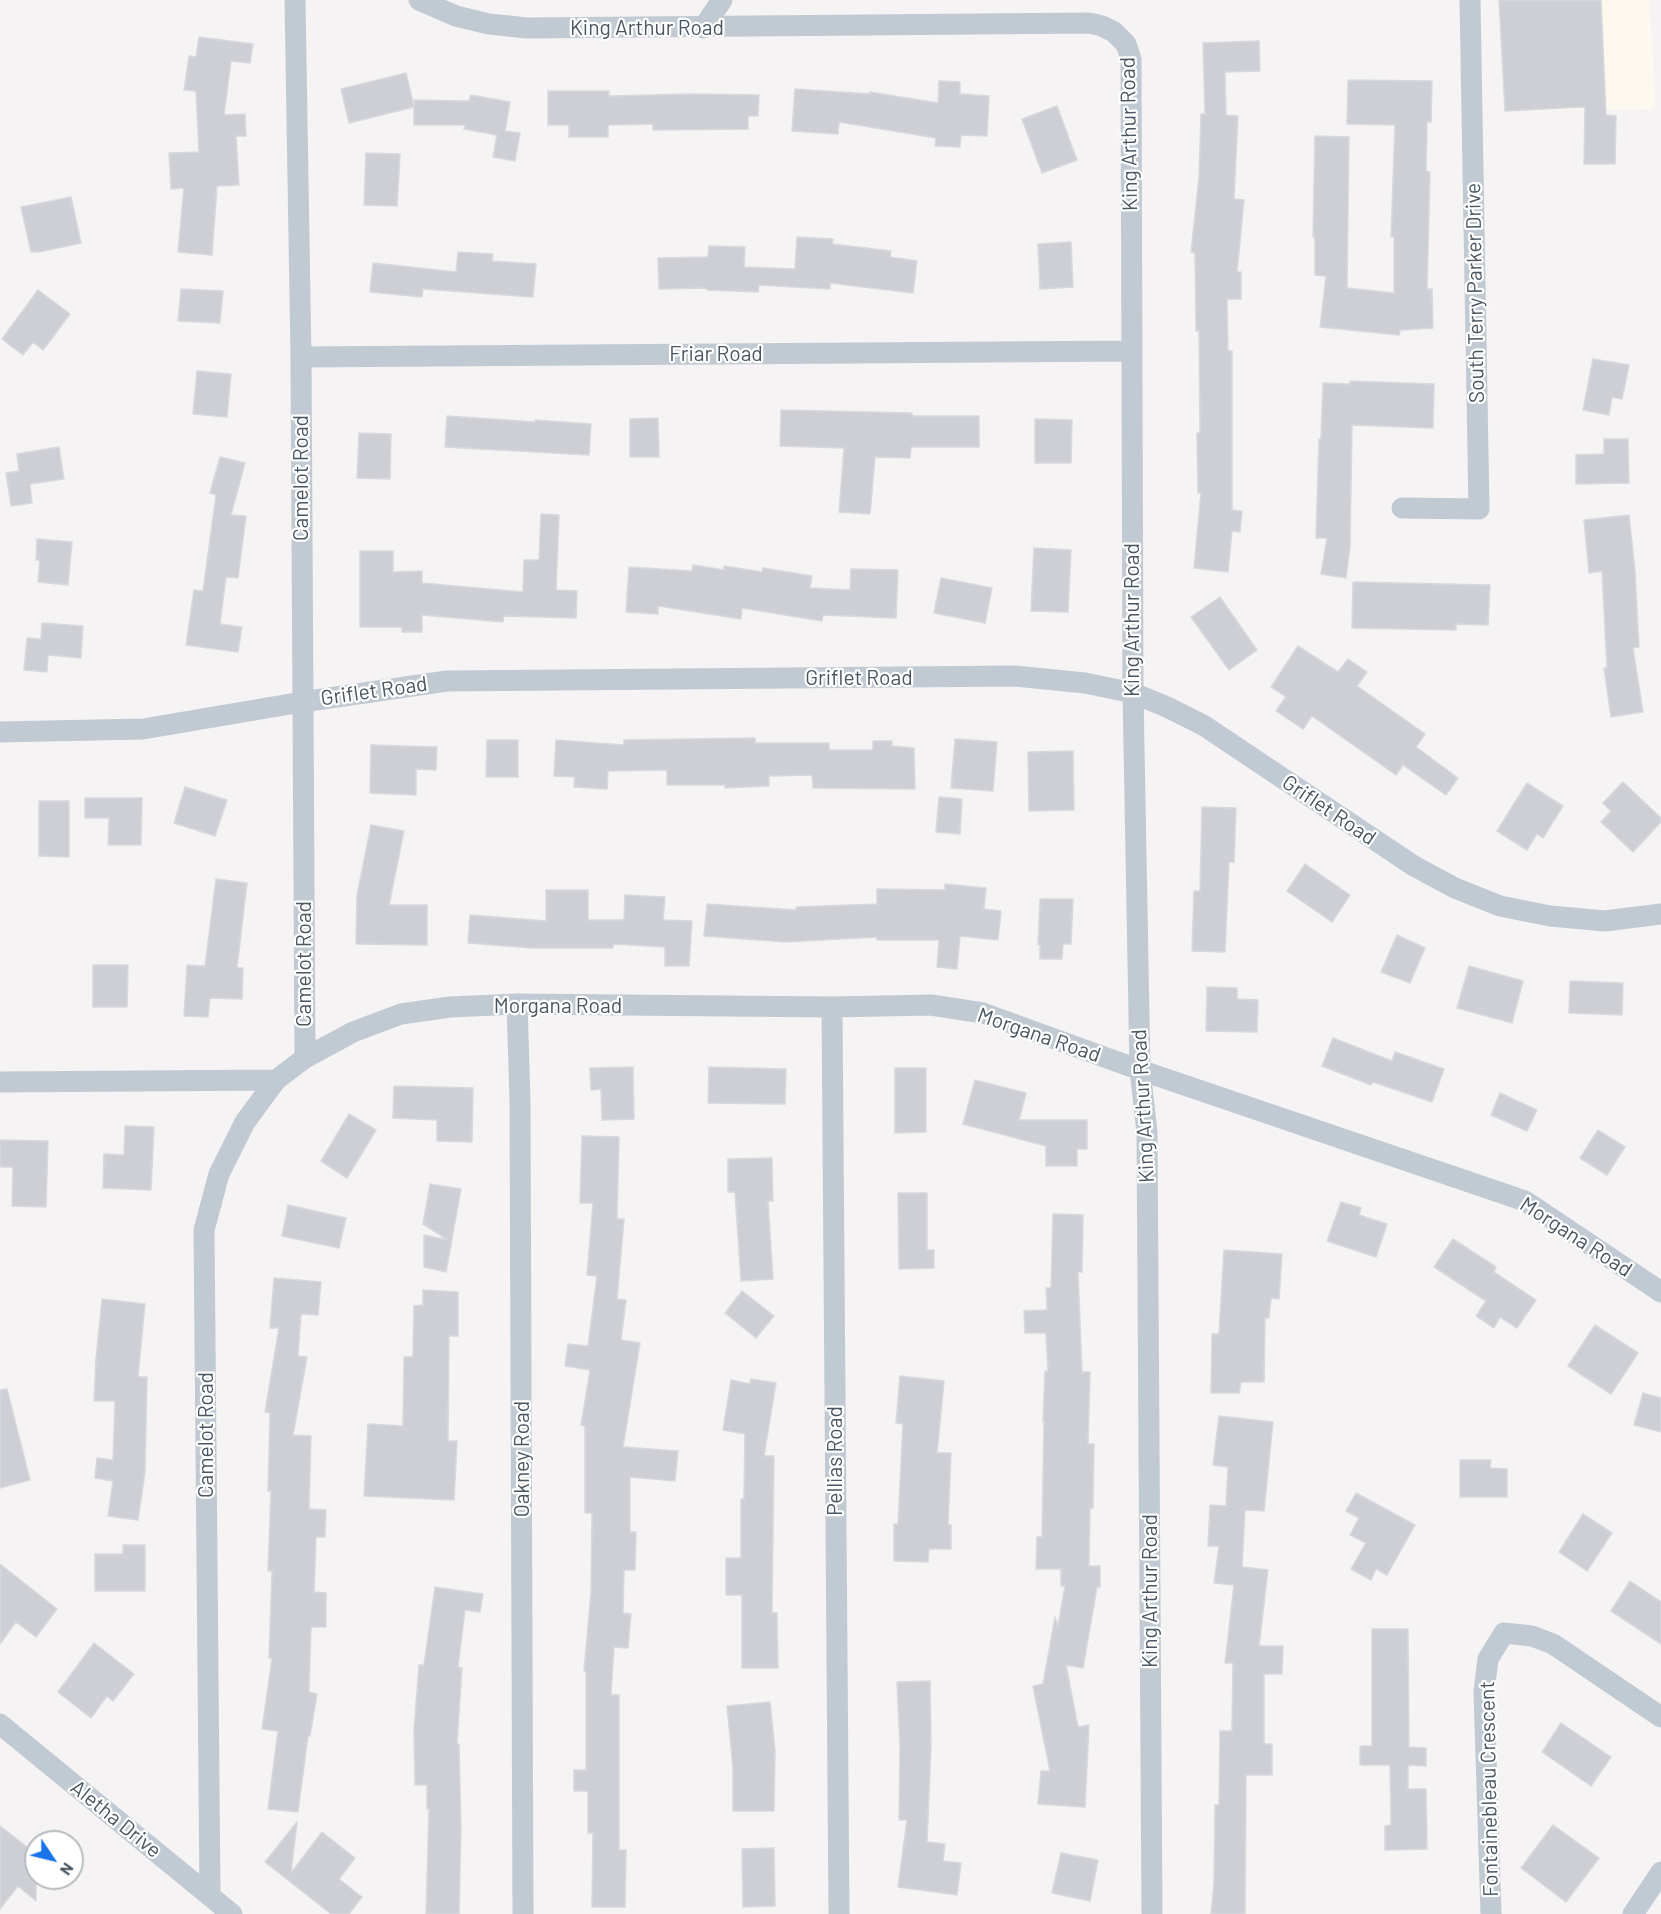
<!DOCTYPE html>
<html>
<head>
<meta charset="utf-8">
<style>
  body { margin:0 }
  #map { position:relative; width:1661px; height:1914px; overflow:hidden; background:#f5f3f3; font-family:Barlow,sans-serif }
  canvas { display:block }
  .north { position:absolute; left:24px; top:1830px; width:60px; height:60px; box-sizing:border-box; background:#fff; border:2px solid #b7bbc0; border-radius:50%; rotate:125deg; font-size:16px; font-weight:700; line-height:24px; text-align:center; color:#4a5661 }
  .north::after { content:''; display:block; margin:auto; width:21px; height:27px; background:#1a73e8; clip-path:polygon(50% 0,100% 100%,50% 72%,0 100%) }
</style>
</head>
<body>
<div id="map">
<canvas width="1661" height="1914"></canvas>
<div class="north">N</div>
</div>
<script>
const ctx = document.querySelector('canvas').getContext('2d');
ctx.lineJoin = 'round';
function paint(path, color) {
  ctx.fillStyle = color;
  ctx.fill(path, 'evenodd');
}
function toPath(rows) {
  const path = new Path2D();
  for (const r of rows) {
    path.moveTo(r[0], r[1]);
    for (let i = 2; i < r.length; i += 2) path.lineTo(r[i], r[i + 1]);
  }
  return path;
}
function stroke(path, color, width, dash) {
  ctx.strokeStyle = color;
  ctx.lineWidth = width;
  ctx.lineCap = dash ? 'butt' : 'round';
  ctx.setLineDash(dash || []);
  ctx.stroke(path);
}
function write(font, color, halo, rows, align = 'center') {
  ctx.font = font + ' Barlow,sans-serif';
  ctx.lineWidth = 4.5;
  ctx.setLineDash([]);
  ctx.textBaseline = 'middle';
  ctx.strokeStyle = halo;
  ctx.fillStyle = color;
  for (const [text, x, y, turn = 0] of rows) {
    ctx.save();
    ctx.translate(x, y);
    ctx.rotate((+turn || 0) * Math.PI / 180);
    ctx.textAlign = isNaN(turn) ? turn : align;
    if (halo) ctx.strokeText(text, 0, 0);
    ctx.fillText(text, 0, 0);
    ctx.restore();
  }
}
paint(toPath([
  [1500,0,1650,0,1655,109,1504,111]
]), '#fdf9ef');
const building = toPath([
  [1499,0,1601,0,1606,115,1616,116,1615,164,1584,164,1585,107,1505,111,1499,0],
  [199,37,253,44,250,63,231,61,224,115,245,114,246,136,236,136,239,185,217,186,212,255,178,252,184,188,171,189,169,153,199,152,196,91,184,90,189,56,196,57,199,37],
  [1259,41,1260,71,1225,72,1226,115,1238,116,1234,199,1244,200,1237,272,1241,272,1241,299,1227,299,1228,351,1232,351,1232,510,1242,511,1240,532,1232,531,1228,572,1194,568,1201,493,1198,493,1197,433,1200,433,1199,331,1196,331,1195,253,1191,252,1199,177,1201,114,1205,114,1203,43,1259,41],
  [406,73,414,106,414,100,469,101,471,95,510,102,505,131,520,133,515,161,493,157,497,135,464,129,465,125,414,125,414,107,349,123,341,89,406,73],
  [1348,80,1432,81,1431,122,1427,122,1426,171,1430,172,1427,289,1432,289,1433,328,1400,330,1399,335,1320,327,1326,276,1315,275,1315,237,1313,237,1315,136,1349,137,1347,288,1394,293,1394,237,1391,237,1395,125,1347,124,1348,80],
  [939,81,960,82,960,94,989,96,987,136,961,135,960,147,935,146,936,138,839,122,838,134,792,131,795,89,870,94,870,92,938,103,939,81],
  [548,91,609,91,609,96,689,94,759,95,758,116,748,116,748,129,653,130,653,124,608,125,608,137,569,137,569,125,548,125,548,91],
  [1057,106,1077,160,1042,173,1022,119,1057,106],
  [366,153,400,154,397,206,364,205,366,153],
  [71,197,81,243,39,252,31,252,21,207,71,197],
  [797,237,833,239,832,244,891,251,890,257,917,261,913,293,830,283,830,289,759,285,758,292,707,290,707,288,659,289,658,258,708,257,709,246,745,247,744,267,795,269,797,237],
  [1071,242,1073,287,1040,289,1038,244,1071,242],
  [458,252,493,254,492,261,536,264,533,297,423,289,422,297,370,292,373,263,456,272,458,252],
  [181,289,223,291,220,323,178,321,181,289],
  [38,290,70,314,43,350,33,342,23,355,2,339,38,290],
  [1593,359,1629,365,1622,399,1612,397,1609,415,1583,410,1593,359],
  [197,371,231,374,227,417,193,414,197,371],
  [1350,381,1434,384,1433,428,1352,425,1350,547,1346,578,1321,574,1327,538,1316,538,1319,439,1321,439,1323,383,1350,384,1350,381],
  [781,410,912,413,912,416,979,416,979,447,911,447,910,458,875,457,870,514,839,512,844,448,780,446,781,410],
  [447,416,535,422,535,420,591,424,589,455,445,447,447,416],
  [658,418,659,457,630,457,630,419,658,418],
  [1035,419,1072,420,1071,463,1035,463,1035,419],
  [359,433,391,434,390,479,357,478,359,433],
  [1604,439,1628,439,1629,483,1576,484,1576,455,1604,454,1604,439],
  [59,447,64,479,30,484,32,503,11,506,6,473,19,471,17,454,59,447],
  [220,457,245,463,231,515,246,516,238,578,226,577,220,624,242,627,238,652,186,645,194,590,203,591,216,495,210,493,220,457],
  [541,514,559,515,556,590,577,591,576,618,504,616,503,622,422,615,422,632,402,632,402,627,360,627,360,551,393,551,393,572,422,571,422,583,523,592,524,560,539,560,541,514],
  [1629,515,1635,571,1639,647,1633,648,1643,712,1611,717,1604,668,1607,668,1602,571,1589,573,1584,520,1629,515],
  [37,539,72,542,68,585,38,582,40,560,36,560,37,539],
  [1034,548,1071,550,1068,612,1031,611,1034,548],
  [693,565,724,570,724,566,762,572,763,568,812,576,810,588,850,590,851,569,898,570,896,618,823,615,822,621,742,608,741,619,658,606,658,614,626,612,629,567,692,571,693,565],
  [941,578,992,588,985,623,934,613,941,578],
  [1353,582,1490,585,1488,625,1456,624,1456,630,1352,628,1353,582],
  [1220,597,1257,650,1229,670,1191,617,1220,597],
  [42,623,83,626,81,658,48,655,47,672,24,670,27,638,41,639,42,623],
  [1298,646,1338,672,1348,659,1367,672,1357,686,1425,734,1416,747,1458,778,1446,795,1403,765,1396,775,1312,716,1303,729,1276,711,1286,697,1271,687,1298,646],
  [755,738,755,743,829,743,829,750,873,750,873,741,892,741,892,746,914,748,915,789,813,788,812,775,769,776,769,786,725,788,725,785,667,785,667,770,608,771,607,789,574,787,575,777,554,776,556,740,624,745,624,740,755,738],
  [955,739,997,742,993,791,951,788,955,739],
  [487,740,518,740,518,777,486,777,487,740],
  [371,745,437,747,436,770,416,769,416,795,370,793,371,745],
  [1073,751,1074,810,1029,811,1028,752,1073,751],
  [1623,782,1661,818,1661,822,1633,852,1601,822,1611,811,1603,803,1623,782],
  [1527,783,1563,806,1543,838,1537,834,1527,850,1497,831,1527,783],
  [185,787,227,800,215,836,174,823,185,787],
  [939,797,962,799,960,834,936,832,939,797],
  [85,798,142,798,141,845,108,845,109,818,85,818,85,798],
  [39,801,69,801,69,857,39,856,39,801],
  [1202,807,1236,808,1234,862,1229,862,1225,952,1192,951,1194,891,1200,891,1202,807],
  [371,825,404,831,389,905,427,905,427,945,356,944,357,895,371,825],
  [1305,864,1350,895,1332,922,1287,891,1305,864],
  [216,879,247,883,237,968,243,968,242,999,210,998,208,1017,184,1016,187,965,205,966,216,879],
  [945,884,986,888,984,909,1001,911,998,940,960,936,957,969,937,967,939,940,877,940,877,937,786,942,704,936,707,904,796,910,796,907,877,904,877,889,945,890,945,884],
  [546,890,588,890,588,920,624,920,625,895,665,897,663,920,692,921,689,966,665,966,665,947,613,944,613,948,532,948,468,943,470,915,546,921,546,890],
  [1040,899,1073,899,1071,944,1063,944,1062,959,1040,959,1040,945,1038,945,1040,899],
  [1397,935,1425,948,1410,983,1381,972,1397,935],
  [93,965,128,965,127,1007,93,1007,93,965],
  [1469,966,1523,981,1512,1023,1457,1008,1469,966],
  [1570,981,1623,983,1622,1015,1569,1013,1570,981],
  [1207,987,1237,988,1237,999,1258,1000,1257,1032,1206,1031,1207,987],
  [1333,1038,1392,1061,1395,1052,1444,1069,1432,1102,1373,1082,1371,1085,1322,1066,1333,1038],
  [633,1067,634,1119,602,1120,601,1089,591,1090,590,1068,633,1067],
  [709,1067,786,1069,785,1104,708,1103,709,1067],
  [895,1068,926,1068,926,1132,895,1133,895,1068],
  [975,1080,1026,1093,1019,1120,1087,1120,1087,1149,1077,1149,1077,1166,1046,1166,1046,1146,963,1124,975,1080],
  [394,1086,473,1088,472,1142,437,1141,437,1120,393,1118,394,1086],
  [1500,1093,1537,1110,1527,1131,1491,1115,1500,1093],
  [349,1114,376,1130,347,1178,321,1161,349,1114],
  [125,1126,154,1127,151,1190,103,1188,104,1154,124,1155,125,1126],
  [1598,1130,1625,1147,1607,1175,1580,1158,1598,1130],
  [582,1136,619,1137,617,1219,624,1219,617,1299,626,1300,621,1340,640,1343,623,1447,678,1451,675,1481,630,1477,630,1532,636,1532,635,1570,624,1570,623,1613,631,1614,628,1648,614,1647,611,1695,619,1695,619,1850,626,1850,625,1907,592,1907,593,1833,588,1833,588,1791,574,1791,574,1770,586,1770,586,1671,584,1671,591,1592,592,1513,585,1513,585,1426,581,1425,590,1370,565,1366,568,1344,588,1346,597,1276,587,1275,593,1203,580,1203,582,1136],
  [0,1140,48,1141,46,1207,12,1206,13,1167,0,1167,0,1140],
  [772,1158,773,1201,768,1201,773,1279,741,1281,735,1192,728,1192,728,1159,772,1158],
  [430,1184,461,1189,446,1272,424,1267,424,1235,448,1240,423,1224,430,1184],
  [898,1193,927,1193,927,1250,934,1250,934,1268,899,1269,898,1193],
  [1341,1202,1361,1208,1359,1215,1387,1224,1376,1257,1327,1241,1341,1202],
  [288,1205,346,1218,339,1248,282,1236,288,1205],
  [1053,1214,1083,1215,1082,1272,1078,1272,1082,1372,1090,1372,1088,1444,1094,1444,1093,1508,1090,1508,1089,1566,1100,1566,1100,1587,1097,1587,1083,1668,1066,1665,1078,1727,1089,1725,1085,1807,1038,1804,1041,1771,1050,1771,1033,1686,1043,1684,1055,1617,1058,1626,1065,1586,1061,1586,1061,1569,1036,1569,1037,1537,1042,1537,1044,1422,1043,1422,1045,1371,1048,1371,1046,1333,1025,1333,1024,1311,1047,1310,1046,1288,1051,1288,1053,1214],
  [1453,1239,1496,1267,1494,1272,1536,1300,1517,1328,1500,1317,1494,1328,1476,1316,1486,1301,1434,1267,1453,1239],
  [1224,1250,1282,1254,1279,1299,1271,1298,1269,1318,1265,1318,1264,1382,1241,1382,1239,1393,1211,1393,1212,1334,1219,1334,1224,1250],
  [274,1278,321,1282,318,1315,301,1314,298,1356,307,1357,293,1435,311,1436,309,1509,326,1510,325,1537,316,1537,314,1592,326,1593,326,1627,311,1627,309,1692,317,1694,310,1736,308,1736,298,1812,268,1809,278,1731,262,1729,272,1658,269,1658,272,1571,268,1571,271,1491,268,1491,270,1413,265,1412,279,1328,270,1328,274,1278],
  [423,1290,458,1292,458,1336,449,1336,448,1441,457,1441,454,1500,364,1496,368,1424,403,1426,404,1357,413,1357,414,1306,423,1305,423,1290],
  [742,1291,774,1316,756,1338,725,1313,742,1291],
  [102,1299,145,1304,138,1377,147,1377,145,1472,138,1520,108,1516,113,1481,95,1478,97,1458,113,1460,115,1401,94,1401,96,1359,102,1299],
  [1595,1325,1638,1353,1611,1394,1568,1366,1595,1325],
  [900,1376,944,1381,937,1453,951,1453,948,1525,951,1525,951,1549,929,1549,928,1562,894,1561,894,1524,898,1524,903,1424,896,1423,900,1376],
  [751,1379,776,1383,764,1456,774,1456,772,1613,777,1613,778,1668,742,1668,742,1595,726,1595,726,1558,741,1558,741,1499,744,1499,745,1434,723,1430,731,1380,750,1384,751,1379],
  [7,1389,30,1480,0,1488,0,1390,7,1389],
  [1643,1393,1661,1398,1661,1432,1634,1425,1643,1393],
  [1219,1416,1273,1422,1264,1511,1245,1510,1242,1567,1268,1570,1259,1646,1283,1646,1282,1674,1264,1674,1264,1744,1272,1744,1272,1775,1246,1775,1245,1914,1211,1914,1214,1883,1215,1805,1219,1805,1220,1731,1232,1731,1233,1663,1225,1663,1234,1585,1214,1583,1219,1546,1208,1546,1210,1505,1226,1506,1228,1467,1213,1465,1219,1416],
  [1460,1460,1491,1460,1490,1468,1507,1469,1507,1497,1460,1497,1460,1460],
  [1356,1493,1415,1525,1387,1575,1376,1569,1371,1580,1351,1569,1366,1543,1350,1535,1359,1518,1346,1511,1356,1493],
  [1583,1514,1612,1533,1587,1571,1559,1552,1583,1514],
  [123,1545,145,1545,145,1591,95,1591,95,1554,123,1554,123,1545],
  [0,1564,57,1609,36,1637,16,1622,0,1644,0,1564],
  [1630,1581,1661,1602,1661,1644,1611,1611,1630,1581],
  [435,1587,483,1594,480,1612,465,1610,458,1667,462,1668,457,1744,459,1744,461,1830,459,1914,426,1914,429,1809,427,1809,427,1785,415,1785,414,1730,419,1665,424,1665,435,1587],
  [1372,1629,1408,1629,1409,1747,1426,1748,1426,1766,1408,1765,1408,1789,1426,1789,1427,1849,1385,1850,1385,1826,1391,1825,1390,1765,1360,1765,1360,1746,1372,1746,1372,1629],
  [94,1643,134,1674,113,1701,107,1696,91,1718,58,1692,94,1643],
  [930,1681,931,1746,927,1842,945,1844,943,1861,961,1863,957,1895,898,1887,907,1820,899,1820,900,1747,897,1682,930,1681],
  [770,1702,775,1750,774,1811,733,1811,733,1768,727,1706,770,1702],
  [1561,1723,1611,1757,1591,1786,1542,1752,1561,1723],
  [297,1822,291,1873,322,1832,355,1858,339,1879,362,1897,349,1914,331,1914,265,1862,297,1822],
  [1553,1825,1599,1858,1566,1902,1521,1868,1553,1825],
  [0,1826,36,1854,36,1901,18,1886,0,1909,0,1826],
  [774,1848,775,1906,743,1907,742,1849,774,1848],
  [1061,1853,1098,1860,1090,1901,1052,1893,1061,1853]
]);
paint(building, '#cdcfd5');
stroke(building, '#d7d9de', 1.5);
stroke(toPath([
  [419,0,456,16,489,24,527,28,1089,23,1102,26,1114,32,1126,44,1131,59,1133,693,1140,1070,1147,1132,1152,1914],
  [703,28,722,0],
  [301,357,1131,351],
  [1402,508,1479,509,1470,0],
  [0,732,143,729,302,702,447,681,1015,676,1085,683,1133,693,1167,707,1203,725,1414,866,1455,888,1500,906,1550,916,1605,921,1661,914],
  [517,1004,520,1100,523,1914],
  [832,1007,839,1914],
  [305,1058,353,1032,401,1014,450,1007,517,1004,832,1007,931,1005,983,1013,1140,1070,1525,1201,1661,1292],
  [0,1082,276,1080],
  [0,1724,232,1914],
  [210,1895,204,1230,219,1174,245,1122,276,1080,305,1058,301,357,295,0],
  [1491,1914,1484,1692,1488,1659,1504,1633,1532,1636,1553,1644,1661,1717],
  [1633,1914,1661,1872]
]), '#c1cad2', 21);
write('21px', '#4a5661', '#fff', [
  ["King Arthur Road",647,28],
  ["King Arthur Road",1129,134,-91],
  ["South Terry Parker Drive",1475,293,-91],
  ["Friar Road",716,354],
  ["Camelot Road",301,478,-90],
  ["King Arthur Road",1132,620,-90],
  ["Griflet Road",859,678],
  ["Griflet Road",374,691,-8],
  ["Griflet Road",1329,810,34],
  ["Camelot Road",304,964,-90],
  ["Morgana Road",558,1006],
  ["Morgana Road",1039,1035,19],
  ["King Arthur Road",1143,1106,-93],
  ["Morgana Road",1576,1237,33],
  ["Camelot Road",206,1435,-90],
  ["Oakney Road",522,1459,-90],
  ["Pellias Road",835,1461,-90],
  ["King Arthur Road",1150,1591,-90],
  ["Fontainebleau Crescent",1489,1789,-91],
  ["Aletha Drive",116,1819,39]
]);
</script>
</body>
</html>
